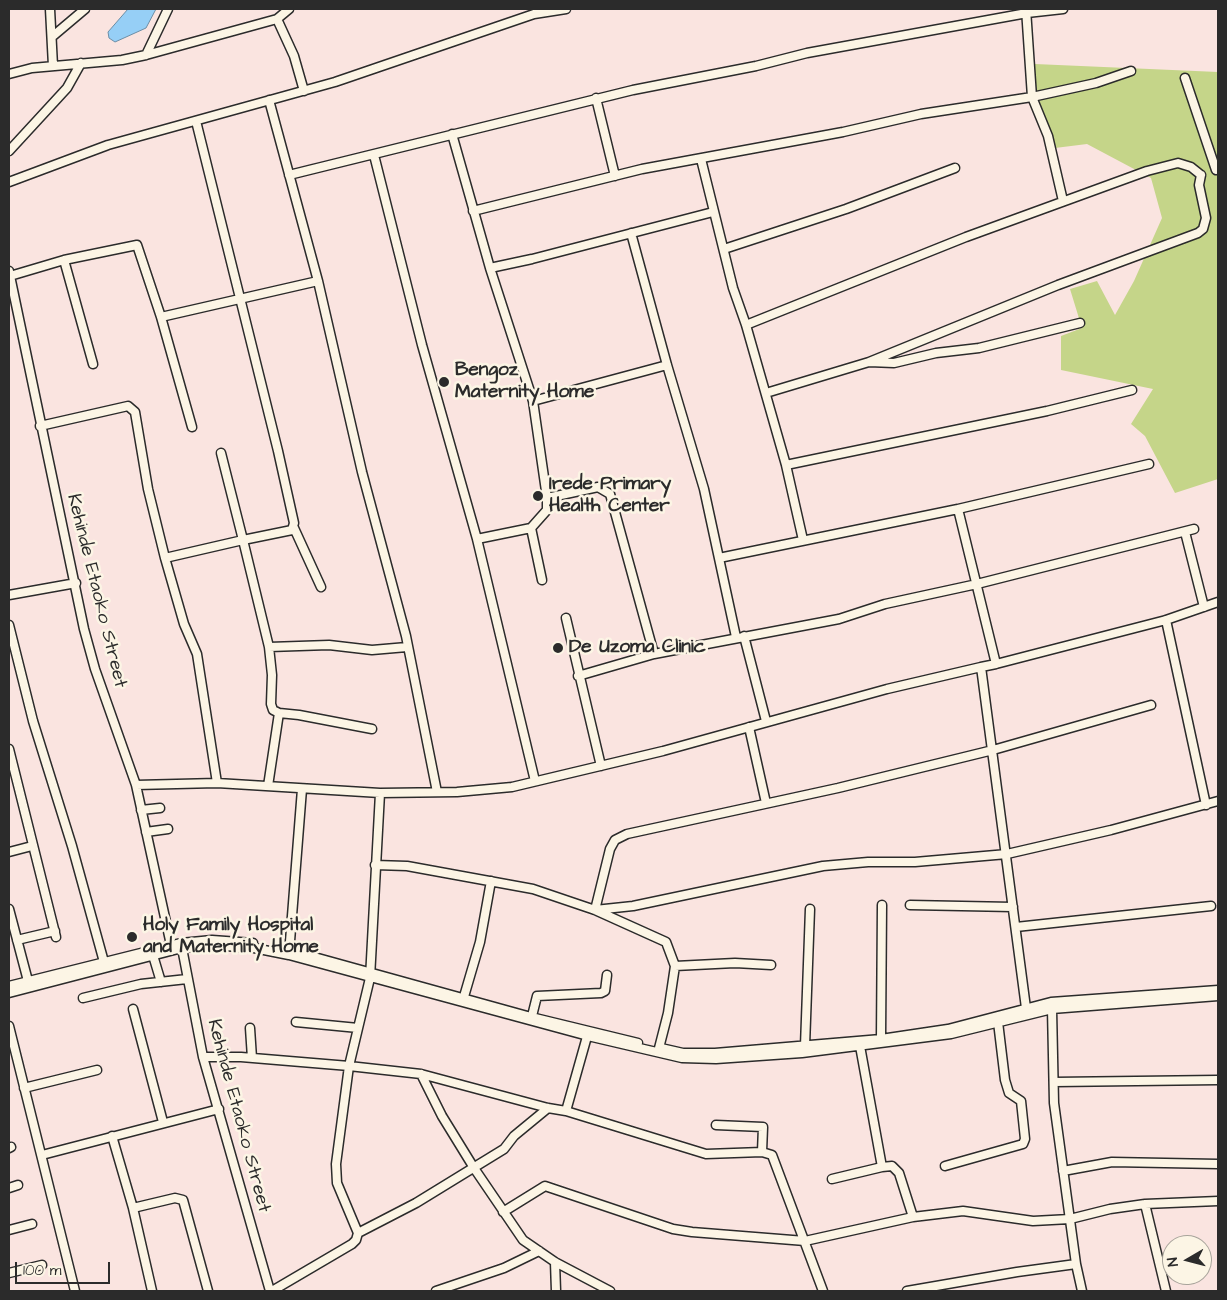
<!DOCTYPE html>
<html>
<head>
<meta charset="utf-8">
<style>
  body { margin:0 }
  #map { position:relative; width:1227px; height:1300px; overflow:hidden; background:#fae4e0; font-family:"Architects Daughter",sans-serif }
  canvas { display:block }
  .frame { position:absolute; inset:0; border:10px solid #2b2b2b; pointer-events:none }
  .north { position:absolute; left:1162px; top:1235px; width:50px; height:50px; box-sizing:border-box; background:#fcf5e5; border:1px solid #a8a49b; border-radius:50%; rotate:262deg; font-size:14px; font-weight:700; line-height:20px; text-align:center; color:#2b2b2b }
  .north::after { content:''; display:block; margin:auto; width:18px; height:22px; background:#2b2b2b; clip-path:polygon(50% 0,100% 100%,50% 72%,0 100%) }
  .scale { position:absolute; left:15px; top:1262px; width:95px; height:22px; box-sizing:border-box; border:2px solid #2b2b2b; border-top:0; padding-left:6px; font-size:15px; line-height:18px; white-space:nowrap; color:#2b2b2b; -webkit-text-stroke:4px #fcf5e5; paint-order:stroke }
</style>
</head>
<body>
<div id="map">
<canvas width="1227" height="1300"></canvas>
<div class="frame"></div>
<div class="north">N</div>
<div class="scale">100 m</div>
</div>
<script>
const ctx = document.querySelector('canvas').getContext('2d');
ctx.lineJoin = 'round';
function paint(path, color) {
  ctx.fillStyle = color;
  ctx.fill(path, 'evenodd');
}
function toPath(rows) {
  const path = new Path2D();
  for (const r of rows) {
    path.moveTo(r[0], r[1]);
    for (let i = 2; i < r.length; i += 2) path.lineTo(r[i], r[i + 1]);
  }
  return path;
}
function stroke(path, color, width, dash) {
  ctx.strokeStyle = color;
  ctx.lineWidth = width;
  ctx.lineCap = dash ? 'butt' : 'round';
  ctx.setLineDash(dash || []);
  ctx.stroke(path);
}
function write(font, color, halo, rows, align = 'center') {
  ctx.font = font + ' "Architects Daughter",sans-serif';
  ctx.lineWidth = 5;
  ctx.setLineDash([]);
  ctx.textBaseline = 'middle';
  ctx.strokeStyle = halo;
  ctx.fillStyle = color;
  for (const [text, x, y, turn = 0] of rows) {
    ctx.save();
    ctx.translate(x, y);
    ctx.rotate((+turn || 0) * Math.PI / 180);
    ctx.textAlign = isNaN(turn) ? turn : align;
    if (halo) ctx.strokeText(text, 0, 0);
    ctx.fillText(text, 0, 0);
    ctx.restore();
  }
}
paint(toPath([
  [1035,64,1218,72,1218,479,1175,493,1145,436,1131,424,1153,389,1061,370,1061,336,1082,328,1070,289,1097,281,1115,315,1134,281,1162,218,1151,178,1087,144,1055,148,1033,82]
]), '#c5d589');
const water = toPath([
  [128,9,156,9,146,28,115,42,109,38,108,32,128,9]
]);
paint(water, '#96cff6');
stroke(water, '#6b8da5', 1);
const minor = toPath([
  [50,9,53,66],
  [1026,9,1032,97,1048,136,1063,201],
  [277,19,294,56,304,91],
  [53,36,85,9],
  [146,55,168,9],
  [9,74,32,68,122,60,146,55,277,19,289,9],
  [1185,78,1216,170],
  [596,98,615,176],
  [269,100,318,281,362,472,406,636,437,792],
  [196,121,278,451,294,523,292,530,243,540,221,453],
  [452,134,490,268,533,401,547,498,547,510,531,528,477,539],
  [9,151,67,88,81,63],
  [374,155,422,345,477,539,535,781],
  [701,159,733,288,746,325,786,465,803,540],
  [289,175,633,90,756,66,807,53,1027,13,1063,9],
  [9,182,108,145,335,82,534,14,566,9],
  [473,211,642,169,843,132,921,114,1032,97,1096,83,1131,71],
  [631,233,667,365,704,489,736,637],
  [724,249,846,209,955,168],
  [64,260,93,364],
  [490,268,532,259,713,212],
  [9,271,84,629,95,669,136,785,171,945],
  [10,276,64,260,137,245,161,317,192,427],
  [161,317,318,281],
  [746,325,966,237,1147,171,1178,163,1191,167,1201,175],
  [869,362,1058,285,1198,233,1203,229,1206,218,1199,185,1201,175],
  [766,393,869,362,894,363,936,353,979,348,1080,323],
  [533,401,667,365],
  [40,426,128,406,135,412,148,489,165,558,184,624,197,654,217,783],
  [786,465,1047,411,1132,390],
  [547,498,598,487,610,494,654,654],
  [958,509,996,664,981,667,1026,1008],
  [294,528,321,587],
  [531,528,542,580],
  [1185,532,1204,607],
  [165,558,243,540,269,647,272,675,271,704,273,710,279,713,268,786],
  [719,558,958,509,1149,464],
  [9,595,76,583],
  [566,618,601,766],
  [1166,620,1206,805],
  [9,625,33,721,72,846,104,962],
  [744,636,766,721],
  [269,647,329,645,372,650,407,647],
  [996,664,1166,620,1218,602],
  [578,676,654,654,839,619,885,604,977,584,1194,529],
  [279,713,299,715,372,729],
  [749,727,766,803],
  [9,749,56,937],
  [136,785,217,783,380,793,457,792,512,787,663,751,887,689,981,667],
  [141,810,160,808],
  [146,832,168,829],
  [9,852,32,846],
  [375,865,407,866,533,889,595,910,666,942,675,966,668,1013,658,1052],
  [910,905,1013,907],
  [9,909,28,981],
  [595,910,633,906,823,866,868,862,915,862,1007,854,1111,830,1218,801],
  [595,910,610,849,615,840,627,834,838,788,993,750,1151,705],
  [1016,927,1211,906],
  [17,940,55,931],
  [182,948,203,1057,270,1291],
  [289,950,531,1017,638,1043],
  [152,952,161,982],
  [289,954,302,789],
  [675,966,735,963,771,965],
  [9,986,181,943,212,940,253,943],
  [9,993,182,948,210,945,254,948,289,955,588,1036,682,1058,716,1059,802,1053,951,1034,1052,1009,1218,996],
  [83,998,141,984,187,979],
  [463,1000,480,942,491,881],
  [133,1009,163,1122],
  [1052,1009,1054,1103,1076,1264,1082,1291],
  [531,1020,537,996,601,993,605,991,607,975],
  [296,1022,358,1028],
  [9,1026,75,1291],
  [250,1028,252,1058],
  [881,1039,882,905],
  [805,1046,810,909],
  [661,1048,683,1053,715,1053,881,1039,948,1029,1051,1002,1218,990],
  [203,1057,241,1057,349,1066,421,1074,548,1108,566,1111,706,1154,762,1152,772,1155,823,1291],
  [421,1074,442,1116,474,1168,523,1240,555,1262,610,1291],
  [1054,1082,1218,1080],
  [24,1088,97,1070],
  [566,1111,588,1033],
  [716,1125,763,1127,762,1152],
  [112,1136,133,1208,152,1291],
  [9,1148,11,1147],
  [42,1155,219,1109],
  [945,1166,1023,1144,1025,1139,1021,1101,1009,1093,1005,1080,998,1022],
  [1063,1171,1112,1162,1218,1164],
  [832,1179,882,1167],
  [9,1188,18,1185],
  [1145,1204,1166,1291],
  [133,1208,175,1198,183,1200,208,1291],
  [503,1212,545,1186,673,1229,692,1232,805,1241,913,1217,899,1173,892,1166,882,1167,860,1046],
  [913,1217,963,1211,1033,1221,1070,1219,1110,1209,1145,1204,1218,1201],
  [9,1230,32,1224],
  [358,1233,416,1203,504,1149,514,1136,548,1108],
  [555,1262,556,1291],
  [9,1273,42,1265],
  [272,1291,352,1244,356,1240,358,1233,337,1183,336,1164,349,1066,370,978,380,793],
  [436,1291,504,1268,539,1251],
  [907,1291,1017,1272,1076,1264]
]);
stroke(minor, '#2b2b2b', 11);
stroke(minor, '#fcf5e5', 8);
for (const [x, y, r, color] of [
  [444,382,6,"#2b2b2b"],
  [538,496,6,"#2b2b2b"],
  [558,648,6,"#2b2b2b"],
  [132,937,6,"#2b2b2b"]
]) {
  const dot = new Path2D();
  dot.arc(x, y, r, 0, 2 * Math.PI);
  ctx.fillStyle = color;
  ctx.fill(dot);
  stroke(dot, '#fcf5e5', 2);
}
write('bold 19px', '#2b2b2b', '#fcf5e5', [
  ["Bengoz",455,371],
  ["Maternity Home",455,393],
  ["Irede Primary",549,485],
  ["Health Center",549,507],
  ["De Uzoma Clinic",569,648],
  ["Holy Family Hospital",143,926],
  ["and Maternity Home",143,948]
], 'left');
write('19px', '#2b2b2b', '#fcf5e5', [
  ["Kehinde Etaoko Street",96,591,76],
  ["Kehinde Etaoko Street",238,1116,75]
]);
</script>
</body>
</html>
